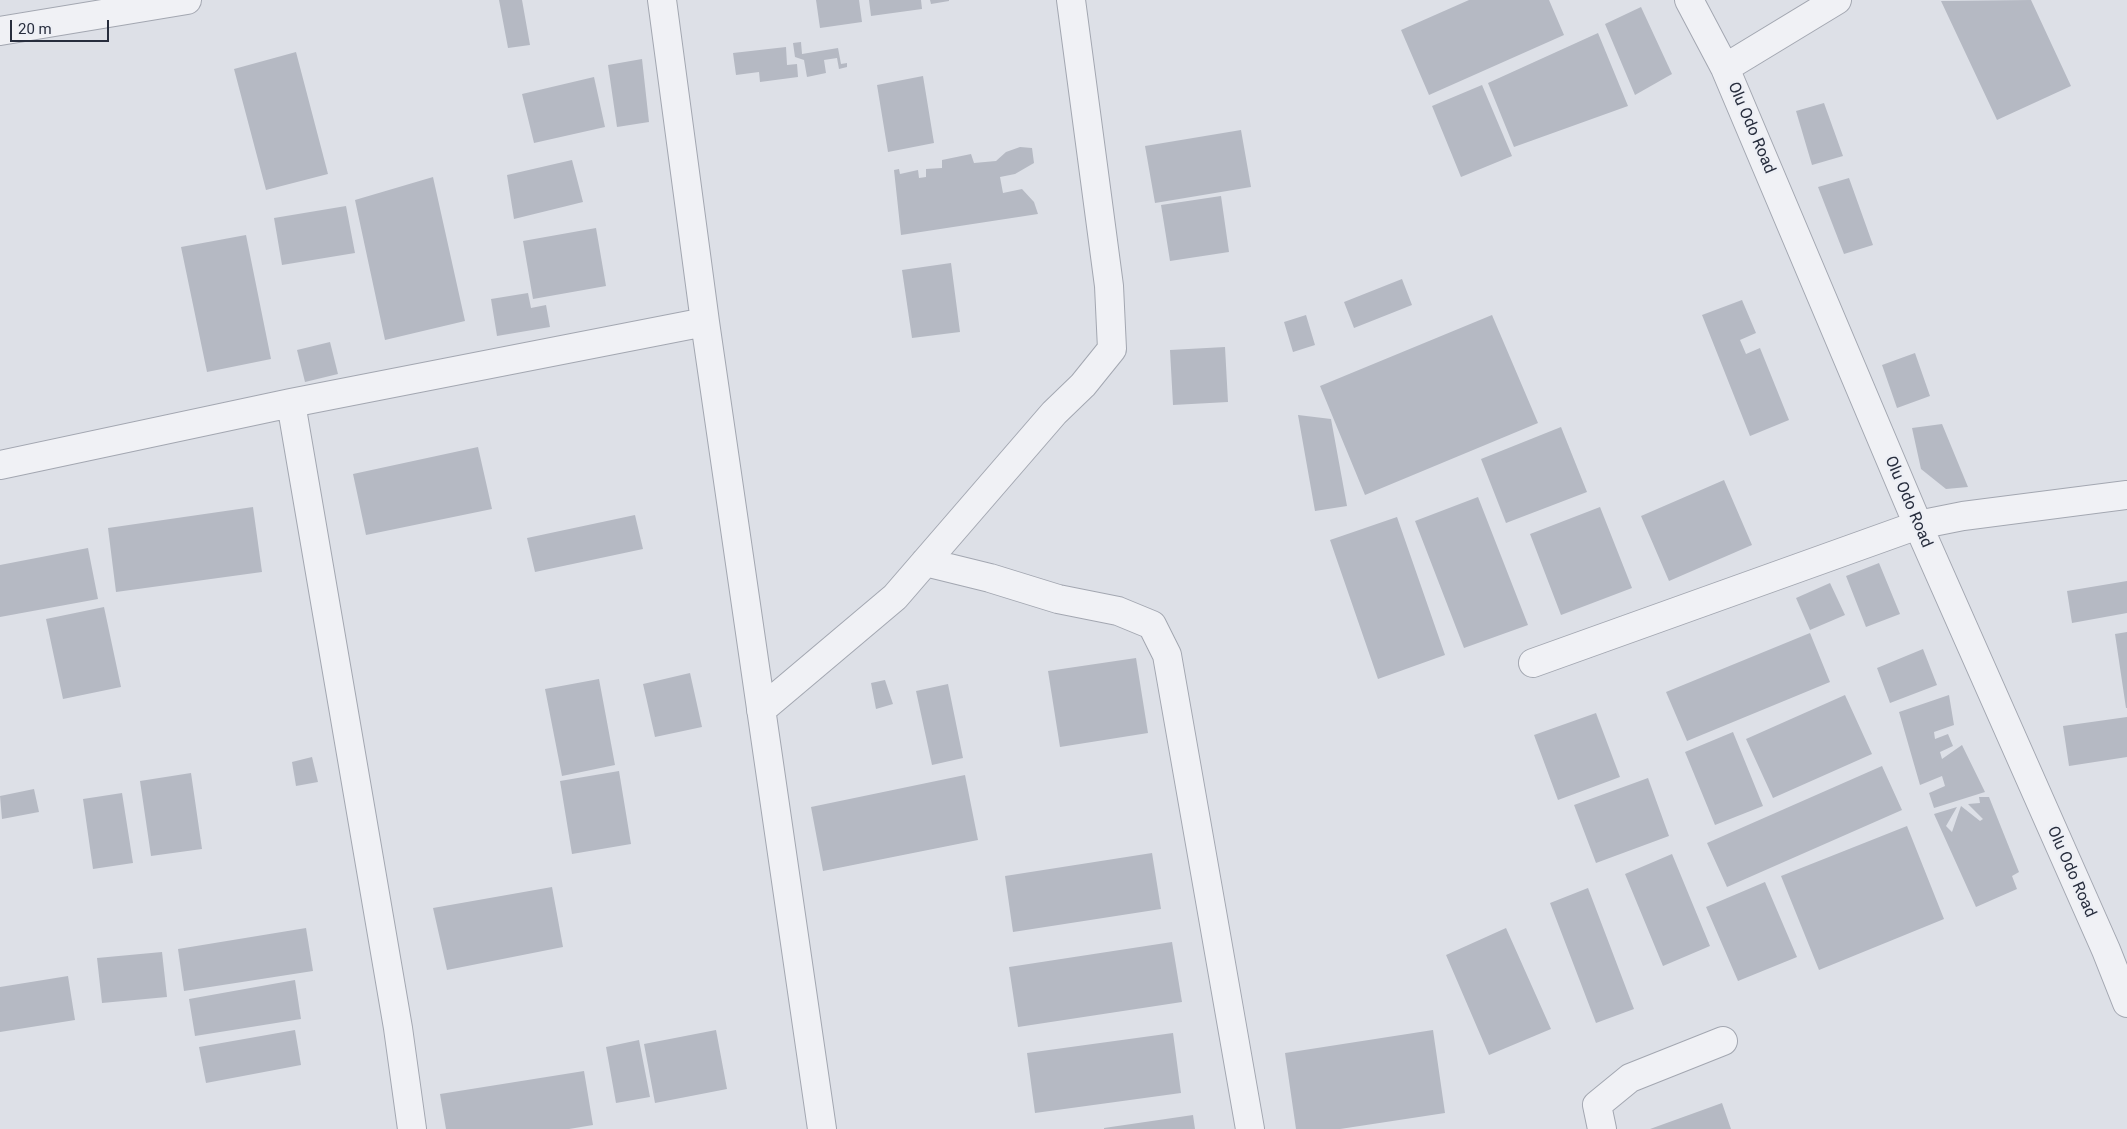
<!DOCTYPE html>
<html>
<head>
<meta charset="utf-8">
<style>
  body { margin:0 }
  #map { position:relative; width:2127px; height:1129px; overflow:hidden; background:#dde0e7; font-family:Roboto,sans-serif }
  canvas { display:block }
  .scale { position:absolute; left:10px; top:20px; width:99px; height:22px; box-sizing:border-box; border:2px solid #272d3d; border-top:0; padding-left:6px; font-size:15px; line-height:18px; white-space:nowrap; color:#272d3d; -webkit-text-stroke:4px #edeff5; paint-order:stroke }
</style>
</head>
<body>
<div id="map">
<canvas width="2127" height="1129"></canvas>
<div class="scale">20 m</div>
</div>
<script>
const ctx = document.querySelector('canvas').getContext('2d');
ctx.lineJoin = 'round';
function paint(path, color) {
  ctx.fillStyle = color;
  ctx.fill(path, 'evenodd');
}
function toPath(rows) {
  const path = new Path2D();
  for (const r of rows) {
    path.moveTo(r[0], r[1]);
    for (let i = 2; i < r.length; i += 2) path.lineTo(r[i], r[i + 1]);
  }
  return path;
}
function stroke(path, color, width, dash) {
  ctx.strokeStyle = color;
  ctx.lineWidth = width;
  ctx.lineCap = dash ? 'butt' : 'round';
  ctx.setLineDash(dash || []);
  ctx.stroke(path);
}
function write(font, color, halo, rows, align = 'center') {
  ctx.font = font + ' Roboto,sans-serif';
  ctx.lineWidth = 5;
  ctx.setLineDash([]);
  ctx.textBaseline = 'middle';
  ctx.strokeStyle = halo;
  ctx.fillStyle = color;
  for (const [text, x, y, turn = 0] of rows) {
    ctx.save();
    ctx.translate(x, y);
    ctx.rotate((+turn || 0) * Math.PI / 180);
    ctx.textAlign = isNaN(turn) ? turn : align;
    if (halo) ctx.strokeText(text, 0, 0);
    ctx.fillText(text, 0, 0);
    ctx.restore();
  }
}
paint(toPath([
  [499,0,522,0,530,45,508,48],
  [816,0,859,0,862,22,820,28],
  [869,0,921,0,922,9,871,16],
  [930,0,949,0,949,1,931,4],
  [1469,0,1549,0,1564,35,1429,95,1401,30],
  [2031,0,2071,86,1997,120,1941,1],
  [1641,7,1672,74,1635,95,1605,24],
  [1598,33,1628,106,1514,147,1488,83],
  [801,42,802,54,838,48,841,64,847,63,847,67,839,69,837,58,824,60,826,73,807,77,804,60,795,57,793,43],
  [786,47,787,65,797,64,798,77,760,82,759,72,736,75,733,53],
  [296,52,328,174,266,190,234,69],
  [642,59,649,122,617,127,608,65],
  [923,76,934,143,888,152,877,85],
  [594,77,605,127,534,143,522,94],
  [1482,85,1512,156,1461,177,1432,106],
  [1824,103,1843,156,1812,165,1796,111],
  [1241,130,1251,187,1155,203,1145,146],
  [1020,147,1032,148,1034,163,1015,174,1000,177,1003,193,1022,189,1034,202,1038,214,901,235,894,170,899,169,900,174,918,170,919,178,926,177,926,169,942,168,942,160,971,154,974,163,996,161,1006,152],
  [572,160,583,202,514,219,507,175],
  [433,177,465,321,385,340,355,200],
  [1849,178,1873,245,1844,254,1818,187],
  [1221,196,1229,252,1170,261,1161,205],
  [346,206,355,253,282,265,274,218],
  [596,228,606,286,533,299,523,241],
  [246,235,271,359,207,372,181,247],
  [951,263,960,332,912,338,902,270],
  [1402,279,1412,305,1354,328,1344,302],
  [528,293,531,308,546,305,550,327,497,336,491,299],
  [1742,300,1756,333,1740,340,1746,354,1760,348,1789,420,1750,436,1702,315],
  [1306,315,1315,345,1293,352,1284,322],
  [1492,315,1538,423,1365,495,1320,386],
  [330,342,338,374,305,382,297,350],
  [1225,347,1228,402,1173,405,1170,350],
  [1915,353,1930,396,1897,408,1882,365],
  [1298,415,1331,419,1347,506,1315,511],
  [1942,424,1968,487,1946,489,1921,469,1912,428],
  [1561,427,1587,492,1506,523,1481,459],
  [478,447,492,509,366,535,353,474],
  [1724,480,1752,545,1669,581,1641,516],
  [1478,497,1528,625,1464,648,1415,521],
  [253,507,262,572,116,592,108,528],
  [1600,507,1632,588,1561,615,1530,534],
  [635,515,643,549,535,572,527,538],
  [1397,517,1445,655,1378,679,1330,540],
  [88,548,98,599,0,617,0,565],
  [1879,563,1900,614,1866,627,1846,576],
  [2127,581,2127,613,2072,623,2067,591],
  [1830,583,1845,615,1810,630,1796,598],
  [104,607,121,687,63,699,46,619],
  [2127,632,2127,708,2126,708,2115,634],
  [1810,633,1830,682,1687,741,1666,692],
  [1923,649,1937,685,1890,703,1877,668],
  [1136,658,1148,733,1060,747,1048,671],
  [690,673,702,727,655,737,643,684],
  [599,679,615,765,562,776,545,689],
  [885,680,893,704,876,709,871,683],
  [948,684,963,758,932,765,916,691],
  [1845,695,1872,754,1773,798,1746,739],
  [1949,695,1954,725,1934,732,1935,739,1948,734,1953,746,1940,752,1942,759,1962,745,1985,792,1934,808,1929,793,1945,786,1942,776,1920,785,1899,712],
  [1596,713,1620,777,1558,800,1534,735],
  [2127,717,2127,757,2069,766,2063,726],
  [1733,732,1763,806,1715,825,1685,752],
  [312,757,318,782,296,786,292,762],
  [1882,766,1902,810,1727,887,1707,843],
  [619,771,631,844,572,854,560,781],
  [191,773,202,849,151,856,140,781],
  [965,775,978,840,823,871,811,807],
  [1648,778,1669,836,1596,863,1574,805],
  [34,789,39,812,2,819,0,796],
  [122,793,133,863,93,869,83,799],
  [1979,797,1989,797,2019,872,2012,876,2017,889,1976,907,1934,814,1957,807,1946,826,1952,832,1961,806,1980,821,1983,819,1968,804,1980,803],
  [1907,826,1944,919,1819,970,1781,876],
  [1152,853,1161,909,1013,932,1005,876],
  [1672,854,1710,946,1663,966,1625,874],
  [1765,882,1797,957,1738,981,1706,907],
  [552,887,563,947,447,970,433,908],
  [1588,888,1634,1009,1596,1023,1550,903],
  [306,928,313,971,184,991,178,949],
  [1506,928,1551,1029,1489,1055,1446,955],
  [1172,942,1182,1002,1018,1027,1009,967],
  [162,952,167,997,102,1003,97,958],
  [68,976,75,1020,0,1032,0,987],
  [295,980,301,1019,195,1036,189,999],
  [295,1030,301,1065,206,1083,199,1047],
  [716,1030,727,1089,655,1103,644,1044],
  [1433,1030,1445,1113,1340,1129,1296,1129,1285,1053],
  [1173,1033,1181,1093,1035,1113,1027,1053],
  [639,1040,650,1097,616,1103,606,1047],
  [584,1071,593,1125,569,1129,446,1129,440,1094],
  [1722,1103,1731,1129,1650,1129],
  [1193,1115,1195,1129,1104,1129,1104,1128]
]), '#b5b9c3');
const minor = toPath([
  [662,0,705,322,822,1129],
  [1689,0,1725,68,1918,525,2106,950,2127,1003],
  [0,31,187,0],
  [1725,68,1837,0],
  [291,403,398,1028,412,1129],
  [0,465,291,403,705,322],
  [925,562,990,578,1058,599,1118,611,1152,625,1167,655,1250,1129],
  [1533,663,1918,525,1963,516,2127,495],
  [761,710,895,597,1054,413,1083,385,1112,349,1109,286,1071,0],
  [1602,1129,1597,1105,1630,1078,1723,1041]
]);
stroke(minor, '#a3a7b1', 30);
stroke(minor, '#f0f1f5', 28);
write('16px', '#272d3d', '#edeff5', [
  ["Olu Odo Road",1751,128,67],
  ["Olu Odo Road",1908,502,67],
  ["Olu Odo Road",2071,872,66]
]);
</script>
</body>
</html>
